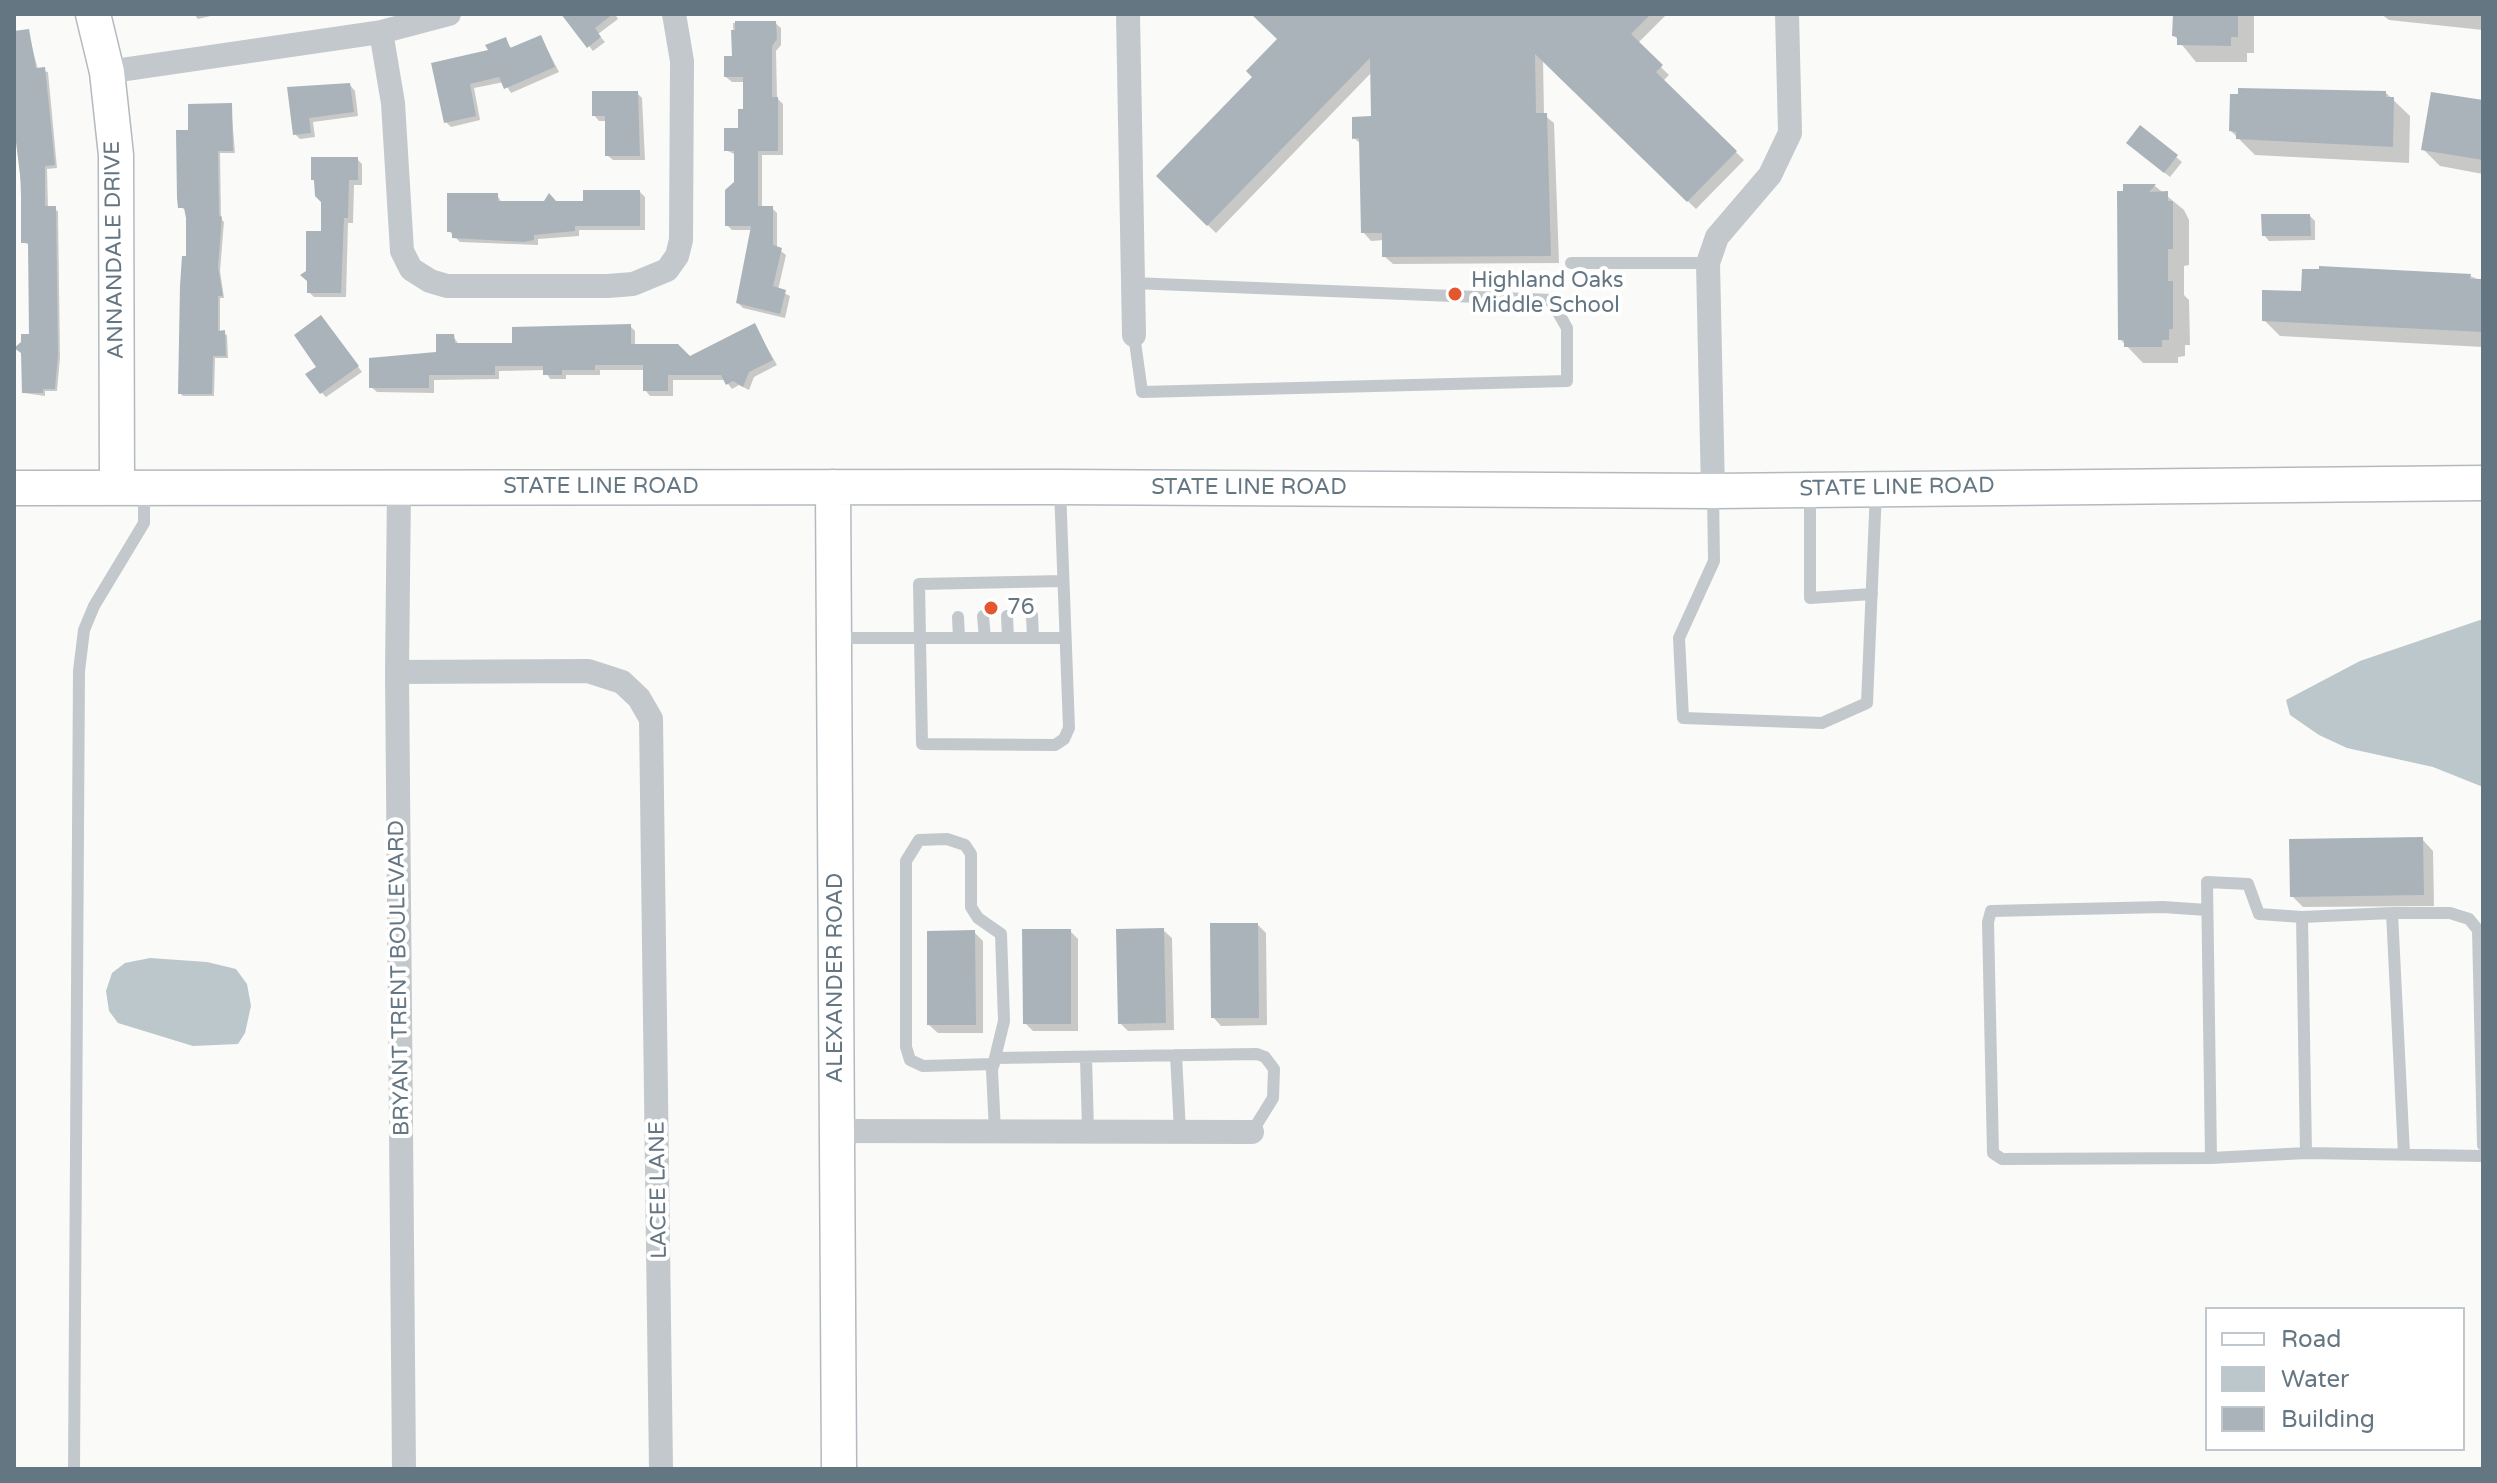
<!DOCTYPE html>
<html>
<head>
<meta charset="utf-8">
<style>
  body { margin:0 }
  #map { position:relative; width:2497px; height:1483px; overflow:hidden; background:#fafaf8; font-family:"Varela Round",sans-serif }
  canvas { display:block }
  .frame { position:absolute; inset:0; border:16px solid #657683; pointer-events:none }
  .legend { position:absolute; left:2205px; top:1307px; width:260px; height:144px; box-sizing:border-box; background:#fff; border:2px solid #c1c8cd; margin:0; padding:10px 14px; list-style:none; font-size:24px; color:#657683 }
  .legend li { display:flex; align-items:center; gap:16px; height:40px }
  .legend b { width:40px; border:2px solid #c1c8cd }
</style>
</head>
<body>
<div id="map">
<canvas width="2497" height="1483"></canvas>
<div class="frame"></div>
<ul class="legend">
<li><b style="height:10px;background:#fff"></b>Road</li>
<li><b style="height:22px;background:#bbc7cb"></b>Water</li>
<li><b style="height:22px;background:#aab3b9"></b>Building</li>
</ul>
</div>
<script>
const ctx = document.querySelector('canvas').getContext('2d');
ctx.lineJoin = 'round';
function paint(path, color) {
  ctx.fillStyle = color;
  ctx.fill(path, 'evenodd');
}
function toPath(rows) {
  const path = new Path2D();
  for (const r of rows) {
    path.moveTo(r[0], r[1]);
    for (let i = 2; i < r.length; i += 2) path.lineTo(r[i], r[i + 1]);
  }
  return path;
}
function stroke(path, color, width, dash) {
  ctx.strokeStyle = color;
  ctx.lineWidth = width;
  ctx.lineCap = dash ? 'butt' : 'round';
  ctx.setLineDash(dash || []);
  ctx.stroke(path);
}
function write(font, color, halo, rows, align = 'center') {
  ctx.font = font + ' "Varela Round",sans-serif';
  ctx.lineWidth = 8;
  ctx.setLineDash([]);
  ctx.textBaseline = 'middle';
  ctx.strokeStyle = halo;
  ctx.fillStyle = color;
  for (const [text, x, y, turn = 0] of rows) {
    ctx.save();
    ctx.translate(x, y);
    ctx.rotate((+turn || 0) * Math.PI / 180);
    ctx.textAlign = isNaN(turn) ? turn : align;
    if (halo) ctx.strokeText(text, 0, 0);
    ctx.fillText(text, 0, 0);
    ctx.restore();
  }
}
paint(toPath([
  [2483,619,2483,787,2433,767,2347,748,2319,735,2290,715,2286,700,2360,661],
  [150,958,207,962,236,969,247,984,251,1006,245,1033,238,1044,193,1046,118,1023,109,1011,106,991,112,973,125,963]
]), '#bbc7cb');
paint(toPath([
  [219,14,198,19,194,14],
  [564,14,615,14,618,19,598,34,605,42,593,51],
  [1254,14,1667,14,1637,44,1669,75,1663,81,1744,160,1696,209,1543,59,1544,115,1554,123,1559,263,1393,264,1384,256,1384,240,1371,241,1363,232,1361,144,1354,138,1373,118,1372,72,1216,233,1158,176,1255,77,1279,39],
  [2175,14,2254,14,2254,53,2247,53,2247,62,2196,62,2174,35],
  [2381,14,2483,14,2483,30,2389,20],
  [733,23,775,23,781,28,781,45,776,51,777,98,783,104,783,155,762,155,762,208,772,208,777,213,777,248,786,255,778,290,790,296,785,318,743,308,738,303,752,230,732,230,727,225,736,183,736,155,726,150,740,130,745,111,745,82,732,82,726,77,734,58],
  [28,31,38,70,48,72,57,168,47,169,48,208,58,211,60,358,57,391,45,391,45,396,24,393,31,336,30,245,23,242,18,129,14,129,14,33],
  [541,37,559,72,511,93,504,82,474,88,480,120,451,127,446,122,490,52,505,39,512,49],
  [350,85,355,91,358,116,313,122,315,137,300,139,295,134,289,89],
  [637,93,642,98,645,160,613,160,607,155,607,121,599,121,594,115],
  [2386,93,2410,116,2409,163,2255,155,2231,131,2240,96],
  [2483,103,2483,174,2440,166,2423,149],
  [231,105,235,153,220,153,221,219,224,222,220,271,224,298,220,298,220,333,227,335,228,358,215,358,214,396,183,396,180,393,188,258,186,210,180,207,190,132],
  [2141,128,2182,162,2170,177,2134,148],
  [357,159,362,164,362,185,354,185,353,223,348,223,346,297,314,297,309,292,308,272,323,233,323,202,313,179],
  [2125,186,2155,186,2184,210,2189,220,2189,265,2184,266,2184,295,2189,300,2190,345,2185,345,2185,356,2178,357,2178,363,2143,363,2120,339],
  [640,192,645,197,645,230,579,230,579,236,538,239,538,245,460,242,449,231,497,195,502,203,585,203],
  [2310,216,2315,221,2315,240,2269,241,2264,235],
  [2470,276,2483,281,2483,347,2280,336,2264,320,2303,293],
  [326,323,362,372,326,397,321,392],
  [754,325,777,365,754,377,749,390,739,385,732,389,725,380,673,380,673,396,650,396,645,390,645,370,600,370,600,375,566,375,566,379,550,379,545,370,499,371,499,379,434,380,434,393,377,392,371,387,438,354,453,336,459,345,514,345,630,326,635,331,635,346,689,359],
  [2422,839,2433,851,2434,906,2303,907,2292,896],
  [1258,925,1266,933,1267,1025,1221,1026,1213,1017],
  [1163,930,1172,938,1174,1030,1128,1031,1120,1023],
  [1070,931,1078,939,1078,1031,1033,1031,1025,1023],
  [974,932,983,941,983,1033,938,1033,929,1025]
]), '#0003');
paint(toPath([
  [561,14,613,14,595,28,601,37,587,48],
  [1251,14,1651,14,1631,34,1663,65,1656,72,1737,151,1687,202,1535,54,1536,113,1547,113,1551,256,1382,257,1382,233,1361,233,1359,138,1352,139,1352,117,1371,116,1370,58,1207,226,1156,176,1252,77,1246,71,1277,39],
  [2173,14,2238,14,2238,37,2231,37,2231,46,2177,45,2177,37,2172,36],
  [735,21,776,21,777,39,772,46,772,97,778,97,778,151,758,151,758,206,773,206,773,245,782,248,773,286,786,290,780,314,736,303,751,226,725,226,725,190,734,182,734,151,724,151,724,128,738,128,738,109,743,109,743,77,724,77,724,56,732,56,731,30,735,30],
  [29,29,36,68,45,67,55,165,45,166,45,206,56,206,58,354,55,389,43,389,43,393,22,393,21,353,14,348,21,342,21,334,29,334,28,243,21,243,21,183,14,126,14,31],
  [541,35,555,67,504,89,499,77,470,84,476,116,444,123,431,63,488,50,485,45,506,37,510,48],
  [350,83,354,112,309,118,311,133,293,135,287,87],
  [2238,88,2386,91,2386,97,2394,97,2393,147,2236,139,2236,132,2229,131,2230,94,2238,94],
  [592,91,638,91,640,156,605,156,605,116,592,116],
  [2431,92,2483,100,2483,160,2421,150],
  [232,103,233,151,218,151,219,215,222,217,218,267,223,296,218,296,218,331,225,330,226,356,213,356,212,394,178,394,180,286,182,256,186,256,186,218,184,208,178,208,177,198,176,130,188,130,188,104],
  [2140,125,2178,155,2164,173,2126,143],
  [311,157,358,157,358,180,349,180,348,218,344,218,341,293,307,293,307,281,300,275,306,271,306,231,321,231,321,202,315,196,314,180,311,180],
  [2123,184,2156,184,2149,192,2168,191,2168,201,2173,201,2173,249,2168,249,2168,281,2173,281,2173,329,2169,329,2169,340,2162,340,2162,347,2124,347,2124,340,2118,340,2117,191,2123,191],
  [583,190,640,190,640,226,575,226,575,231,534,235,534,240,524,242,452,238,452,232,447,232,447,193,498,193,498,201,544,201,549,193,556,201,583,201],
  [2261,214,2310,214,2311,236,2262,236],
  [2319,266,2471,274,2470,279,2483,279,2483,332,2262,321,2262,290,2301,291,2302,269,2319,269],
  [321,315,359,366,320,394,305,374,316,367,294,335],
  [755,323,773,360,749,372,743,387,733,381,726,385,721,375,668,375,668,391,643,391,643,365,595,365,595,370,562,370,562,375,543,375,543,366,495,366,495,375,429,375,429,388,369,388,369,358,436,352,436,334,454,334,455,343,512,343,512,327,631,324,631,344,678,344,690,356],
  [2423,837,2424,895,2290,897,2289,839],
  [1210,923,1258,923,1259,1018,1211,1018],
  [1164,928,1166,1023,1118,1024,1116,929],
  [1022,929,1071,929,1071,1024,1023,1024],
  [975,930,976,1025,927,1025,927,931]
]), '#aab3b9');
const secondary = toPath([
  [93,14,107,72,116,155,117,488],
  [833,487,839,1469],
  [14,488,1060,487,1713,491,2483,483]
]);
stroke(secondary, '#b3babf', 37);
stroke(toPath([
  [1571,263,1708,263],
  [1133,283,1551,300,1567,328,1567,381,1142,392,1134,335],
  [1060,488,1069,728,1064,739,1055,745,922,744,919,584,1063,581],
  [1810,493,1810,598,1872,594],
  [1713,494,1714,561,1679,638,1683,718,1822,723,1867,703,1876,490],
  [1032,615,1033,638],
  [983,616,985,638],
  [1007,616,1008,638],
  [958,617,959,638],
  [837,638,1065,638],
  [2207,910,2163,907,1991,911,1988,922,1993,1153,2002,1159,2211,1158,2306,1153,2483,1156],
  [2392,913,2404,1154],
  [1176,1055,1180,1131],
  [1086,1057,1088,1131],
  [995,1058,1257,1054,1265,1057,1274,1069,1273,1098,1252,1132],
  [994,1064,923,1066,910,1060,906,1047,906,861,919,840,947,839,965,845,971,854,971,907,978,918,1001,934,1004,1021,995,1058,992,1070,995,1131],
  [2306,1153,2302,917,2392,913,2450,913,2469,919,2478,930,2483,1145],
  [2211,1158,2207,882,2248,884,2259,914,2302,917],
  [74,1469,79,671,84,630,94,606,144,523,144,491]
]), '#c3c8cc', 12);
stroke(toPath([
  [1128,14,1134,335],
  [381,32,393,103,402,251,411,269,430,281,447,286,608,286,633,284,667,270,677,256,681,240,682,61,674,14],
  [107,72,381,32,449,14],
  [399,488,397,672,404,1469],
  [1713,491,1708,263,1717,237,1770,175,1790,133,1787,14],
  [397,672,588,671,622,682,639,698,651,719,661,1469],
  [837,1131,1252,1132]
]), '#c3c8cc', 24);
stroke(secondary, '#fff', 34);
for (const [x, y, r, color] of [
  [1455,294,8,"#e4572e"],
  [991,608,8,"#e4572e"]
]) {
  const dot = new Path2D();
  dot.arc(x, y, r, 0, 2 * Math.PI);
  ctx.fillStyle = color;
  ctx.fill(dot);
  stroke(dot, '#fff', 3);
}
write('22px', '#657683', '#fff', [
  ["ANNANDALE DRIVE",115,250,-91],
  ["STATE LINE ROAD",601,487],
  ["STATE LINE ROAD",1249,488],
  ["STATE LINE ROAD",1897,488,-1],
  ["BRYANT TRENT BOULEVARD",400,978,-91],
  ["ALEXANDER ROAD",836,978,-90],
  ["LACEE LANE",659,1190,-91]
]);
write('22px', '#657683', '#fff', [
  ["Highland Oaks",1471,281],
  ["Middle School",1471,306],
  ["76",1007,608]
], 'left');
</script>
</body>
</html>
